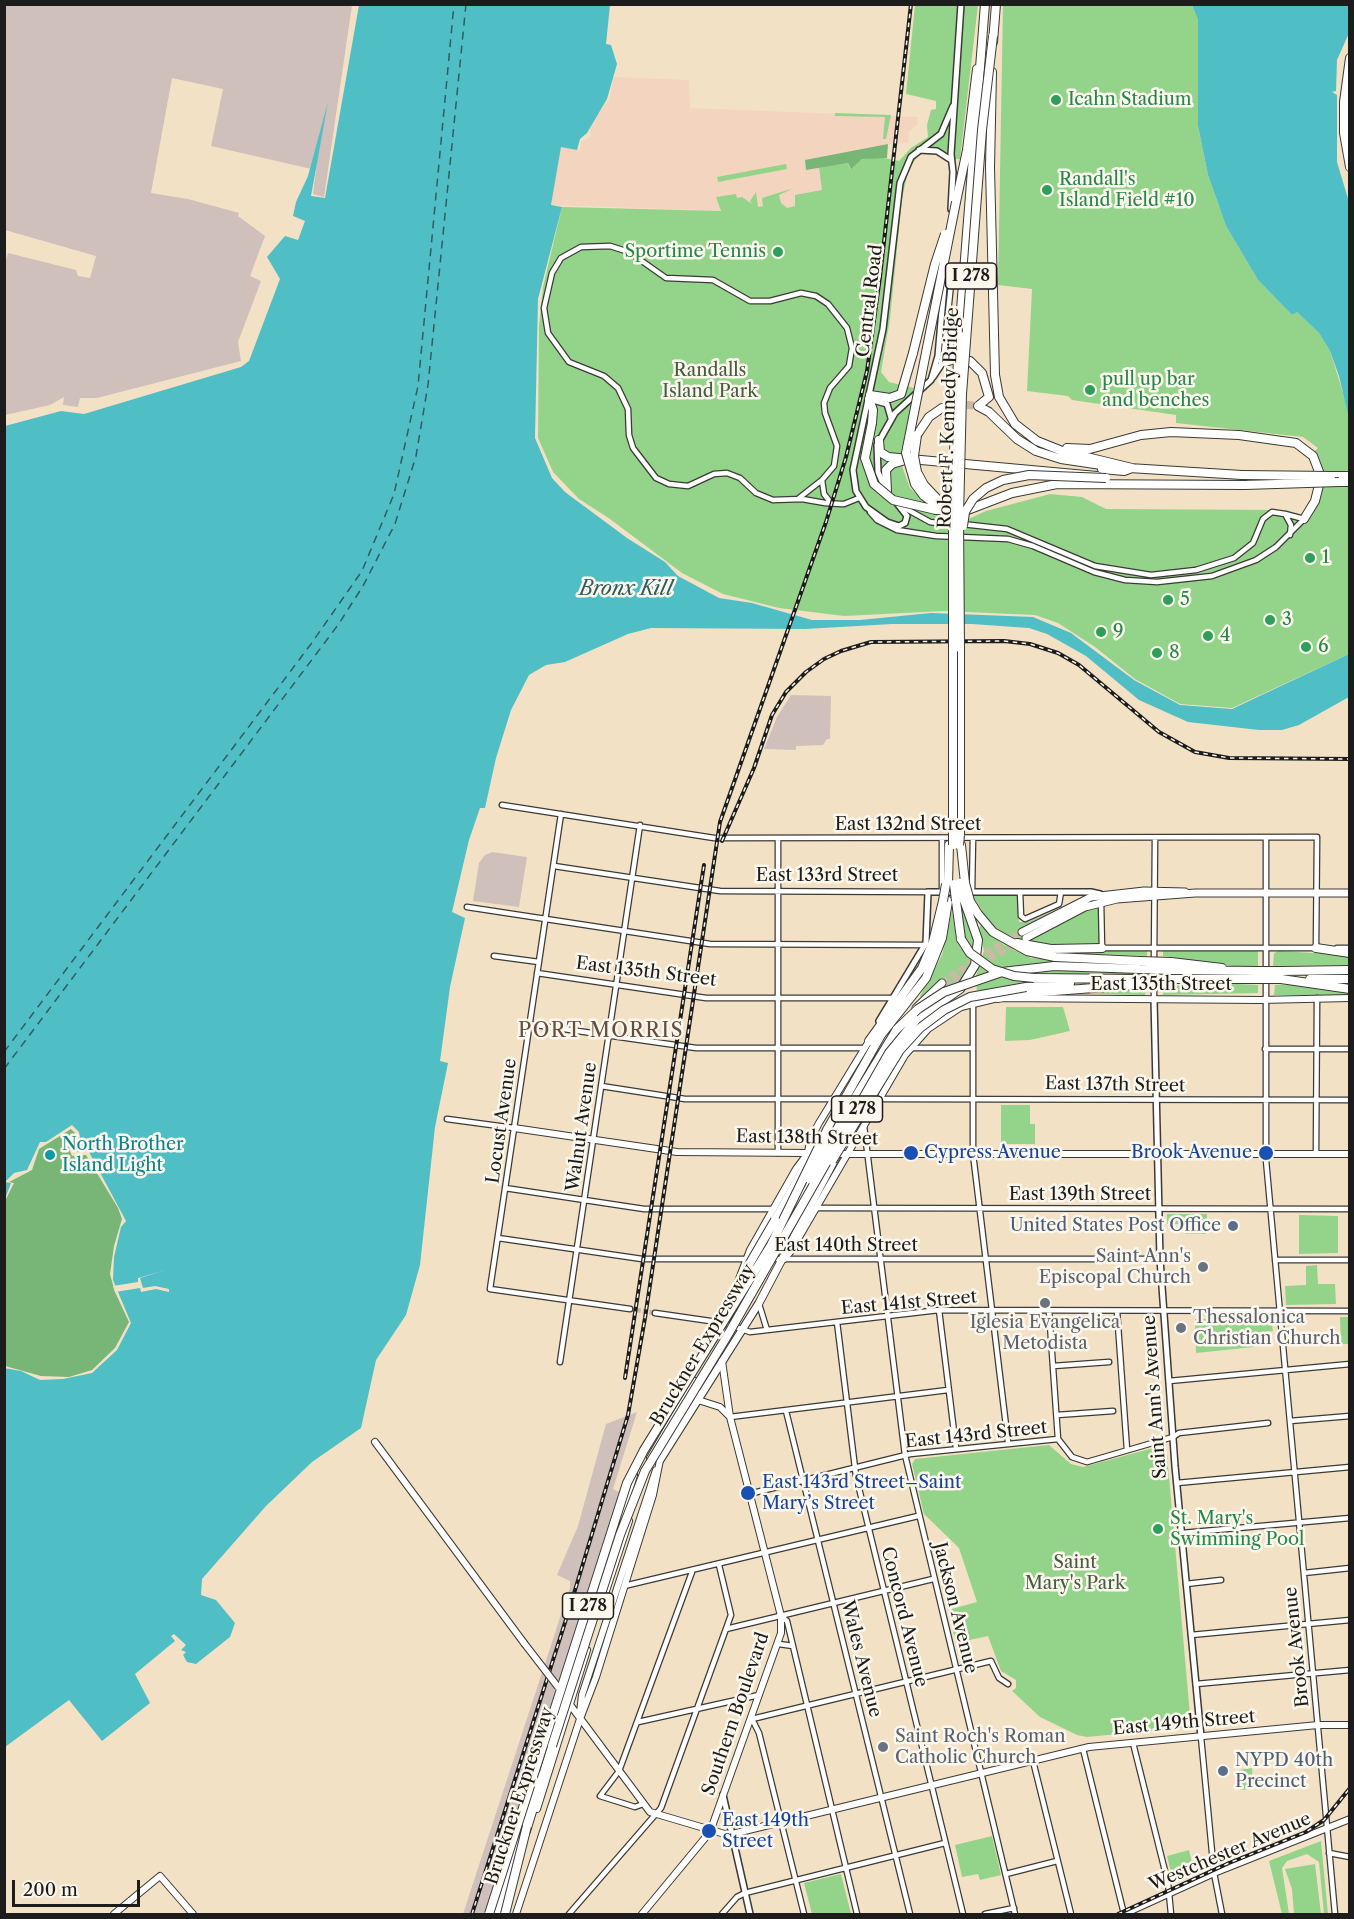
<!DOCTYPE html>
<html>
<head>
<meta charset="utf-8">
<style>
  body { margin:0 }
  #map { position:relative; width:1354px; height:1919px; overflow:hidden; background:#f3e1c5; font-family:"Libre Caslon Text",serif }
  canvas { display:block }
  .frame { position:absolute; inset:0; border:6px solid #1c1c1c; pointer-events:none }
  .scale { position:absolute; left:12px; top:1880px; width:128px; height:27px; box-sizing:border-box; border:3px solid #1c1c1c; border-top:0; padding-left:8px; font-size:18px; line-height:21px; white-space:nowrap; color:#1c1c1c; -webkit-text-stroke:4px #fbf7ec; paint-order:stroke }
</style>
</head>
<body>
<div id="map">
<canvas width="1354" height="1919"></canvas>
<div class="frame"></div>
<div class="scale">200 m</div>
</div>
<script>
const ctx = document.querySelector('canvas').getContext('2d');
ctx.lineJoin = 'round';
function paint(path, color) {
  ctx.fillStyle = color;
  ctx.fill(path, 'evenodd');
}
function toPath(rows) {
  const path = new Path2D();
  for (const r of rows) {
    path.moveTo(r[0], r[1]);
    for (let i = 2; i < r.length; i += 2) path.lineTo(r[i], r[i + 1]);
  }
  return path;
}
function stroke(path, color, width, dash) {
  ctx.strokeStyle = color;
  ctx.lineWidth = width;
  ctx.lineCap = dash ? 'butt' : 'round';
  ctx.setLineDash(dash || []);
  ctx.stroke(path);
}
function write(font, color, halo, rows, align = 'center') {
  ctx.font = font + ' "Libre Caslon Text",serif';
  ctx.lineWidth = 5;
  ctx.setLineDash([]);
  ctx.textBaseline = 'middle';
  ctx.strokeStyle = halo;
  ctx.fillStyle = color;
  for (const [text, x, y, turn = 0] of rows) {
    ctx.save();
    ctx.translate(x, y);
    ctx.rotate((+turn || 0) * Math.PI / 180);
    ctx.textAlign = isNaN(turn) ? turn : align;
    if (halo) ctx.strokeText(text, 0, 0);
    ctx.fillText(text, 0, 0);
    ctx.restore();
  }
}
paint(toPath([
  [614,77,689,80,690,108,918,117,917,125,909,131,908,143,888,144,887,158,879,157,817,214,551,205,561,146,580,151,581,142,591,136,590,129,597,115,609,100]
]), '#f3d4bf');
paint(toPath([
  [4,5,352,5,324,197,313,194,316,170,211,146,223,89,172,78,151,193,188,199,239,213,238,216,265,236,250,276,261,281,238,342,241,361,97,398,80,398,78,407,63,405,64,397,50,405,5,415,4,266,8,253,76,270,78,276,90,278,96,256,5,230],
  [791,695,831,696,830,739,827,739,823,745,796,746,796,750,764,749,777,717],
  [492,852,527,857,519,907,473,901,479,863,485,855],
  [637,1412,613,1489,619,1492,484,1914,463,1914,570,1587,570,1581,557,1575,578,1526,606,1424]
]), '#cfc0bb');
paint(toPath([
  [915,5,978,5,960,159,947,159,940,153,919,154,908,171,902,199,890,319,881,372,889,382,914,388,901,455,903,469,910,488,933,510,964,521,986,511,1050,494,1082,497,1106,509,1286,510,1308,517,1317,503,1322,488,1322,469,1314,452,1318,448,1303,437,1176,423,1176,415,1072,400,1068,396,1027,391,1032,289,998,285,1003,5,1192,5,1198,20,1198,126,1208,175,1226,226,1258,280,1292,315,1297,312,1319,333,1330,351,1345,399,1350,418,1349,654,1232,708,1180,704,1135,679,1095,647,1058,623,1035,615,944,611,844,616,779,608,723,594,682,573,610,519,579,499,553,472,538,438,539,326,543,287,562,207,721,211,716,197,736,194,737,198,742,197,752,204,750,201,756,192,758,207,763,206,762,198,794,188,779,195,781,203,787,208,795,206,795,195,822,190,819,167,848,163,850,169,862,159,879,157,899,161,911,148,928,137,927,125,931,110,936,109,936,101,906,94],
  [835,113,891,115,886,139,883,139,885,117,835,116],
  [786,164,787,169,718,182,717,177],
  [972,894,1018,895,1019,922,1028,922,1055,910,1018,929,1024,942,1001,932,990,924],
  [962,899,974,943,973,964,968,975,950,994,940,981,921,998,920,996,942,955,952,910,957,942,961,949,968,945,961,921],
  [1099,906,1100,946,1046,947,1025,943,1079,912],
  [981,925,1004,945,1031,958,1084,962,1083,970,1156,973,1156,976,1025,975,1026,984,977,994,976,976,984,951,979,928],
  [1147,950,1147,956,1055,952,1126,950],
  [1163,951,1258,951,1258,966,1239,967,1163,956],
  [1279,951,1349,955,1349,965,1273,966,1274,953],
  [1237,984,1258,985,1258,993,1163,995,1164,986],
  [1295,984,1350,992,1349,995,1274,995,1275,985],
  [1147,986,1145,995,1059,993],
  [1006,1007,1063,1007,1070,1031,1030,1040,1005,1041],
  [1001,1105,1030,1105,1030,1124,1035,1124,1035,1144,1001,1144],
  [1167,1214,1207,1214,1207,1234,1185,1234,1185,1224,1167,1224],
  [1299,1215,1338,1216,1338,1253,1299,1254],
  [1317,1265,1318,1284,1335,1284,1336,1304,1286,1305,1285,1286,1306,1285,1306,1266],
  [1340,1317,1349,1317,1349,1344,1341,1344],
  [1271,1318,1273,1331,1254,1333,1254,1347,1196,1353,1195,1319],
  [1049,1445,1071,1464,1083,1467,1157,1447,1167,1454,1191,1727,1087,1737,1077,1735,1040,1717,1012,1691,1016,1688,1016,1680,1001,1671,988,1636,956,1643,948,1610,977,1602,959,1548,924,1514,912,1464,915,1459],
  [1252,1768,1253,1789,1240,1790,1239,1770],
  [992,1836,1001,1875,980,1880,978,1874,962,1877,955,1845],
  [1321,1841,1328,1914,1324,1914,1319,1862,1307,1854,1287,1861,1282,1868,1289,1914,1282,1914,1269,1861],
  [1189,1850,1194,1872,1173,1881,1167,1856],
  [1315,1864,1321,1914,1294,1914,1292,1889,1285,1869],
  [841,1874,851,1914,812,1914,804,1883]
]), '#94d48a');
paint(toPath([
  [888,144,887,158,862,159,851,169,848,163,806,170,805,160],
  [71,1129,78,1136,69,1149,72,1156,86,1155,118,1208,122,1219,114,1246,110,1274,115,1292,129,1322,115,1348,92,1370,69,1377,41,1376,5,1366,5,1201,14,1183,9,1182,32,1170,39,1149]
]), '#77b676');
paint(toPath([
  [359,5,610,5,606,44,611,45,617,64,607,99,587,133,580,139,577,150,561,147,551,205,562,207,538,299,535,438,552,478,565,492,627,538,665,562,678,576,719,598,752,603,812,620,860,620,931,613,1033,617,1071,633,1134,680,1180,705,1232,709,1349,654,1349,697,1299,725,1282,730,1259,730,1188,722,1139,700,1086,656,1047,634,1029,628,972,624,892,624,805,629,651,628,628,634,565,662,546,665,529,675,511,710,496,758,485,808,480,808,469,840,452,912,465,918,450,987,440,1061,448,1063,435,1127,420,1265,406,1315,376,1360,361,1428,312,1462,266,1506,202,1579,201,1595,216,1600,235,1623,230,1637,196,1664,187,1662,183,1655,186,1652,181,1650,186,1645,174,1634,171,1636,175,1641,135,1674,150,1703,102,1741,69,1700,5,1747,4,1368,21,1371,40,1380,63,1379,92,1373,117,1350,131,1323,113,1280,114,1257,121,1227,126,1221,89,1152,78,1152,74,1147,80,1137,79,1132,72,1125,46,1142,40,1142,27,1170,14,1173,5,1182,11,1183,5,1199,5,426,61,411,84,414,241,367,249,361,280,279,267,257,285,236,298,240,305,221,293,216,296,202,308,176,328,102,311,196,325,198],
  [1192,5,1349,5,1349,33,1337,60,1336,91,1332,92,1337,95,1337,162,1349,202,1349,418,1339,376,1330,351,1319,333,1297,312,1292,315,1258,280,1226,226,1208,175,1198,126,1198,20]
]), '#50bec5');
paint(toPath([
  [166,1270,140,1278,143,1288,155,1286,169,1289,169,1292,156,1289,141,1292,140,1288,115,1292,113,1286,138,1282,138,1278]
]), '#f3e1c5');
stroke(toPath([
  [4,1052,311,644,362,571,394,494,418,386,454,4],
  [4,1069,338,625,363,586,395,524,416,456,428,385,466,4]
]), '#315d60', 1.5, [8, 6]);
stroke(toPath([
  [630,1309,655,1313]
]), '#c8baa3', 4.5, [4.5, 2]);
stroke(toPath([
  [942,983,983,954,1022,932],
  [946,988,985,961,1017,943]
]), '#c8baa3', 7, [7, 3.5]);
stroke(toPath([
  [942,408,956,404,978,406]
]), '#c8baa3', 8, [8, 4]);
const minor = toPath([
  [943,362,951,284,944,284],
  [799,498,822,480],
  [831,503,824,494,822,480,834,466,837,446,825,413,824,403,830,388,849,366,852,348,847,328,828,304,816,296,801,293,770,301,750,301,713,280,666,278,629,252,610,246,581,247,561,258,552,273,544,308,548,333,569,362,604,376,618,388,628,409,629,435,633,448,656,478,669,484,688,486,714,474,727,473,740,478,756,493,773,500,802,499,825,503,841,504,844,504,859,498],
  [901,506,930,522,951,525],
  [870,512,877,520,897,530,936,536,1008,539,1033,546,1094,572,1125,580,1157,582,1212,576,1256,560,1276,547,1304,519,1285,514],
  [962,524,1007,529,1095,566,1151,575,1196,570,1234,558,1253,543,1263,519,1272,512,1285,514,1291,525,1290,535],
  [502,805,714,838,1317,837,1316,948],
  [561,814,490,1289,630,1309],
  [1266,838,1266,1160,1335,1914],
  [554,866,720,891,928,892],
  [942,890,942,838],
  [972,892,973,838],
  [1020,892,1021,916,1025,919,1059,904,1061,892],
  [1101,901,1102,948,1317,948],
  [467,907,710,944,925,945],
  [1337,948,1350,948],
  [494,956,539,962],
  [1154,961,1155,838],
  [1154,970,1154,999],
  [537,973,706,998,895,998],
  [973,1003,973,1154,1008,1442],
  [529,1024,696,1048,864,1048],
  [910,1048,972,1048],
  [1265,1049,1350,1049],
  [601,1086,685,1099,834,1099],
  [880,1099,1350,1100],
  [447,1119,514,1128],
  [864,1126,905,1455,1015,1914],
  [778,1153,778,838],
  [1316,1154,1317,998],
  [505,1188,644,1209,774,1209],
  [816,1208,1350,1209],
  [498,1238,642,1259,750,1259],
  [770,1259,1160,1259],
  [1275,1260,1350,1260],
  [759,1304,767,1330],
  [939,1310,956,1448],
  [1049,1310,1058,1439],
  [1117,1311,1127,1450],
  [655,1313,724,1323,750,1332,939,1310,1350,1311],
  [837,1322,856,1476,963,1914],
  [560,1362,640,825],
  [1053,1366,1109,1362],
  [1169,1381,1350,1364],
  [786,1411,910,1914],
  [1057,1415,1113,1411],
  [730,1417,948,1390],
  [1290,1421,1350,1416],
  [1177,1483,1350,1467],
  [749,1494,910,1454,1058,1439,1072,1457,1087,1462,1173,1437,1179,1433,1268,1423],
  [1182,1533,1350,1518],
  [1304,1573,1350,1568],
  [1186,1584,1221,1580],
  [624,1586,918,1516],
  [781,1616,787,1621,857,1914],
  [726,1629,933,1579],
  [1191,1635,1350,1620],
  [779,1644,793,1646],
  [1196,1684,1350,1670],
  [638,1722,759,1695],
  [1201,1737,1214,1873,1222,1914],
  [1133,1743,1168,1883,1171,1914],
  [1083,1749,1124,1914],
  [1033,1761,1071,1914],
  [643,1804,635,1807,600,1796,619,1771,692,1572],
  [1329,1853,1350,1857],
  [1006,1874,1057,1861],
  [569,1914,661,1808,731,1615,719,1565],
  [722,1914,737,1897,745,1893,945,1843],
  [804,1914,759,1733,752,1719,991,1661,999,1678,1008,1684],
  [985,1914,1014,1908]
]);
const tertiary = toPath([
  [919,150,937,151,951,160],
  [951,209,953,172,951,154,961,4],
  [933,377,943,362],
  [869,399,887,404,891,418],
  [886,491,878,472,877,445,895,413,931,380,938,356,945,275],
  [896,502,907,516,905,523,899,526,887,522,866,507,856,491,853,470,883,329,900,183,911,157,941,134,953,106],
  [965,892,1091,892,1100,894],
  [1154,999,1160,1259,1175,1466,1201,1737],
  [879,1021,926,943,928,892,956,892],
  [723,1795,750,1914]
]);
const secondary = toPath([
  [514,1128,677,1152,809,1153],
  [834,1154,1350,1154],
  [784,1259,791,1251,905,1055,928,1029,961,1007,998,998,1260,1000,1350,998],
  [755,1279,767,1259],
  [736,1287,750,1250,796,1169,808,1153,810,1140,819,1123,869,1041],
  [696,1385,698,1400,720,1407,730,1417],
  [375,1442,524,1643],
  [650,1458,695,1381],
  [606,1591,629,1521],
  [589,1619,634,1475],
  [565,1698,650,1812,728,1835,1089,1747,1318,1725,1350,1725],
  [580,1712,582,1695,656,1470],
  [537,1809,587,1650],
  [502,1885,539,1775],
  [114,1914,160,1876,193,1914],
  [516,1914,580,1719,596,1677,653,1495,660,1460],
  [642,1914,710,1832,781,1633,781,1616,730,1417,722,1361],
  [1124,1914,1214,1873,1350,1819]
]);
const primary = toPath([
  [1022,932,1091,897,1144,891,1185,892],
  [1026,938,1085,907,1117,899,1195,893,1350,893],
  [916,1008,942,983],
  [808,1153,839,1122],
  [775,1245,814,1177],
  [660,1460,759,1303,836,1157]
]);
const motorway = toPath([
  [993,42,996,4],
  [1350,58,1344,102,1344,133,1350,167],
  [992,72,990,167,995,375,999,397,1015,424,1037,441,1062,451,1132,468],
  [956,202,967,150,977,69],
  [959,335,985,4],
  [943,362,961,358,970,361,982,373,989,397,978,406],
  [870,395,890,398,901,394,913,353],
  [869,399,873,410,872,423],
  [978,406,989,412,1017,439,1036,451,1061,459,1108,466],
  [917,435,929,417,942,408],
  [879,440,880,452,888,457,1097,476],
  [1067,448,1090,449,1141,435,1171,432,1239,435,1296,443,1313,456,1321,477,1315,501,1304,519],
  [1129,468,1242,475],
  [1102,469,1124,471,1132,468],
  [1331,476,1350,476],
  [1339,482,1350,482],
  [887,491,886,470,892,464,902,461],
  [936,510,965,511,1012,493,1057,484,1245,485],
  [960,648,960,835],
  [961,845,965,883],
  [948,884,949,845],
  [956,901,961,939],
  [970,901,978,914,993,932,1027,951,1055,957,1140,961],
  [1017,943,1051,949,1102,948],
  [1316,948,1350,953],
  [1171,962,1222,968],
  [1171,970,1257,971],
  [1281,971,1350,970],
  [1002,972,1054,966,1140,969],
  [1034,978,1137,979],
  [1172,979,1257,979],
  [1281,979,1350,989],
  [1310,979,1350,979],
  [1026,987,1070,983],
  [998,998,1015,994,1146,984],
  [916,1020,960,989,975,965,978,940,964,900],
  [869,1041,922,968,933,942,943,901],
  [850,1106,897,1029],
  [827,1130,881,1035,926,978,942,938,948,901],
  [775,1220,809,1160,808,1153],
  [526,1831,552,1746],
  [497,1914,516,1859]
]);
stroke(minor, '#3c3a35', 7);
stroke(tertiary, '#3c3a35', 8);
stroke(secondary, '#3c3a35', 8);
stroke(primary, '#3c3a35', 9);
stroke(motorway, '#3c3a35', 10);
stroke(minor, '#fff', 4.5);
stroke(tertiary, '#fff', 5);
stroke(secondary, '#fff', 6);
stroke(primary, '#fff', 7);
stroke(motorway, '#fff', 8);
const rail = toPath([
  [722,841,754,768,772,715,786,692,806,672,824,659,841,651,871,642,1004,641,1030,644,1058,653,1079,665,1159,732,1195,752,1229,758,1350,759],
  [625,1378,704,865],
  [472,1914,569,1610,628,1415,645,1318,720,822,826,522,846,457,867,371,880,277,911,4],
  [1118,1914,1229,1863,1306,1832,1324,1820,1350,1788]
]);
stroke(rail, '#1c1c1c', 4);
stroke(rail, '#fbf7ec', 1.5, [4.5]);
const secondaryBridge = toPath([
  [524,1643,558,1687]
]);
const motorwayBridge = toPath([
  [913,353,935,264,945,234],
  [872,423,865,458,874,484,893,500,936,510],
  [917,435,914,456,917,472,924,485,942,504,949,524],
  [1242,475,1331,476],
  [1245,485,1339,482],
  [938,506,924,496,915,484,906,453,956,202],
  [963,526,965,512,973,499,986,488,1003,480,1029,475,1106,478],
  [960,648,959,517,962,394,982,130,993,36],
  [953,845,953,476,959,335],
  [959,845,960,835],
  [960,883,964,900],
  [965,883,970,901],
  [954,884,956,901],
  [943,901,946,884],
  [961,939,970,953,992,969,1014,976,1034,978],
  [1140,961,1171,962],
  [1140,969,1171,970],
  [1257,971,1281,971],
  [1257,979,1281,979],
  [1146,984,1172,979],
  [897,1029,918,1009,944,992,1002,972],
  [832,1161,900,1050,920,1028,944,1010,970,997,1026,987],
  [809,1179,850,1106],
  [733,1301,750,1263,775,1220],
  [552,1746,620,1535,645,1471,726,1338,889,1053,916,1020],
  [489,1914,627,1483,644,1450,771,1245,827,1130],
  [505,1914,527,1826]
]);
stroke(secondaryBridge, '#3c3a35', 8, []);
stroke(motorwayBridge, '#3c3a35', 10, []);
stroke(secondaryBridge, '#fff', 6);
stroke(motorwayBridge, '#fff', 8);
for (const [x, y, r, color] of [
  [1056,100,6,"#2e9e5b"],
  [1047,190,6,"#2e9e5b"],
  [778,252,6,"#2e9e5b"],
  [1090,390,6,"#2e9e5b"],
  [1310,558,6,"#2e9e5b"],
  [1168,600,6,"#2e9e5b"],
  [1270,620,6,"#2e9e5b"],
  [1101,632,6,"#2e9e5b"],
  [1208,636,6,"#2e9e5b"],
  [1306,647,6,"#2e9e5b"],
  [1157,653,6,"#2e9e5b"],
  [911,1153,8,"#1a4fb4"],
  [1266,1153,8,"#1a4fb4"],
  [50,1155,6,"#0f9aa8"],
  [1233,1226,6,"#5c6f8a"],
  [1203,1267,6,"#6b7280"],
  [1045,1303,6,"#6b7280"],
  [1181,1328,6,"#6b7280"],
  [748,1493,8,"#1a4fb4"],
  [1158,1529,6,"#2e9e5b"],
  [883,1747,6,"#6b7280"],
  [1223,1771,6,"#5c6f8a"],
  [709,1831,8,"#1a4fb4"]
]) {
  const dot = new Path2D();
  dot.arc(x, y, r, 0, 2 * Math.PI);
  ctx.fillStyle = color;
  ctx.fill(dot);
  stroke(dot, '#fbf7ec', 2);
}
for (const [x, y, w] of [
  [971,276,51],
  [857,1109,51],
  [588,1606,51]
]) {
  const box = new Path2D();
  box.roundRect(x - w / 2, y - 13, w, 26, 4.5);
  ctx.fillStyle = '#fbf7ec';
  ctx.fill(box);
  stroke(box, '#1c1c1c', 1.5);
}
write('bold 16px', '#1c1c1c', null, [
  ["I 278",971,276],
  ["I 278",857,1109],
  ["I 278",588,1606]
]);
write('18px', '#27864d', '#fbf7ec', [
  ["Icahn Stadium",1068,100],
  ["Randall's",1059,180],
  ["Island Field #10",1059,201],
  ["Sportime Tennis",766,252,"right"],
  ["pull up bar",1102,380],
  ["and benches",1102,401],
  ["1",1322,558],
  ["5",1180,600],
  ["3",1282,620],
  ["9",1113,632],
  ["4",1220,636],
  ["6",1318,647],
  ["8",1169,653],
  ["St. Mary's",1170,1519],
  ["Swimming Pool",1170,1540]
], 'left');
write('18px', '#1c1c1c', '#fbf7ec', [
  ["Central Road",870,301,-83],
  ["Robert F. Kennedy Bridge",949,418,-88],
  ["East 132nd Street",908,825],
  ["East 133rd Street",827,876],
  ["East 135th Street",646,972,7],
  ["East 135th Street",1161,985],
  ["East 137th Street",1115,1085,1],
  ["Locust Avenue",502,1121,-82],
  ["Walnut Avenue",582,1127,-82],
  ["East 138th Street",807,1138,1],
  ["East 139th Street",1080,1195],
  ["East 140th Street",846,1246],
  ["East 141st Street",909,1303,-5],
  ["Bruckner Expressway",703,1345,-59],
  ["Saint Ann's Avenue",1155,1397,-94],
  ["East 143rd Street",976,1435,-6],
  ["Jackson Avenue",955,1608,76],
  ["Concord Avenue",904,1617,76],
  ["Brook Avenue",1297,1647,-96],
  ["Wales Avenue",861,1659,76],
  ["Southern Boulevard",736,1714,-71],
  ["East 149th Street",1184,1723,-5],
  ["Bruckner Expressway",520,1796,-72],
  ["Westchester Avenue",1230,1852,-23]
]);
write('18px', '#465c42', '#fbf7ec', [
  ["Randalls",710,371],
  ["Island Park",710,392],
  ["Saint",1075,1563],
  ["Mary's Park",1075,1584]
]);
write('18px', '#0d838f', '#fbf7ec', [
  ["North Brother",62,1145],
  ["Island Light",62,1166]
], 'left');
write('18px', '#164399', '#fbf7ec', [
  ["Cypress Avenue",924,1153],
  ["Brook Avenue",1252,1153,"right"],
  ["East 143rd Street–Saint",762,1483],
  ["Mary’s Street",762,1504],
  ["East 149th",722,1821],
  ["Street",722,1842]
], 'left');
write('18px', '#4e5e75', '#fbf7ec', [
  ["United States Post Office",1221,1226],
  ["NYPD 40th",1235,1761,"left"],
  ["Precinct",1235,1782,"left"]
], 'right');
write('18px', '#5b616d', '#fbf7ec', [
  ["Saint Ann's",1191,1257,"right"],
  ["Episcopal Church",1191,1278,"right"],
  ["Thessalonica",1193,1318],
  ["Christian Church",1193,1339],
  ["Iglesia Evangelica",1045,1323,"center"],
  ["Metodista",1045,1344,"center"],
  ["Saint Roch's Roman",895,1737],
  ["Catholic Church",895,1758]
], 'left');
write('italic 20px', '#315d60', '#fbf7ec', [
  ["Bronx Kill",626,589]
]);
ctx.letterSpacing = '1.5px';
write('20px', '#654d41', '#fbf7ec', [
  ["PORT MORRIS",601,1031]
]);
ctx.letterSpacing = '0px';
</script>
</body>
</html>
